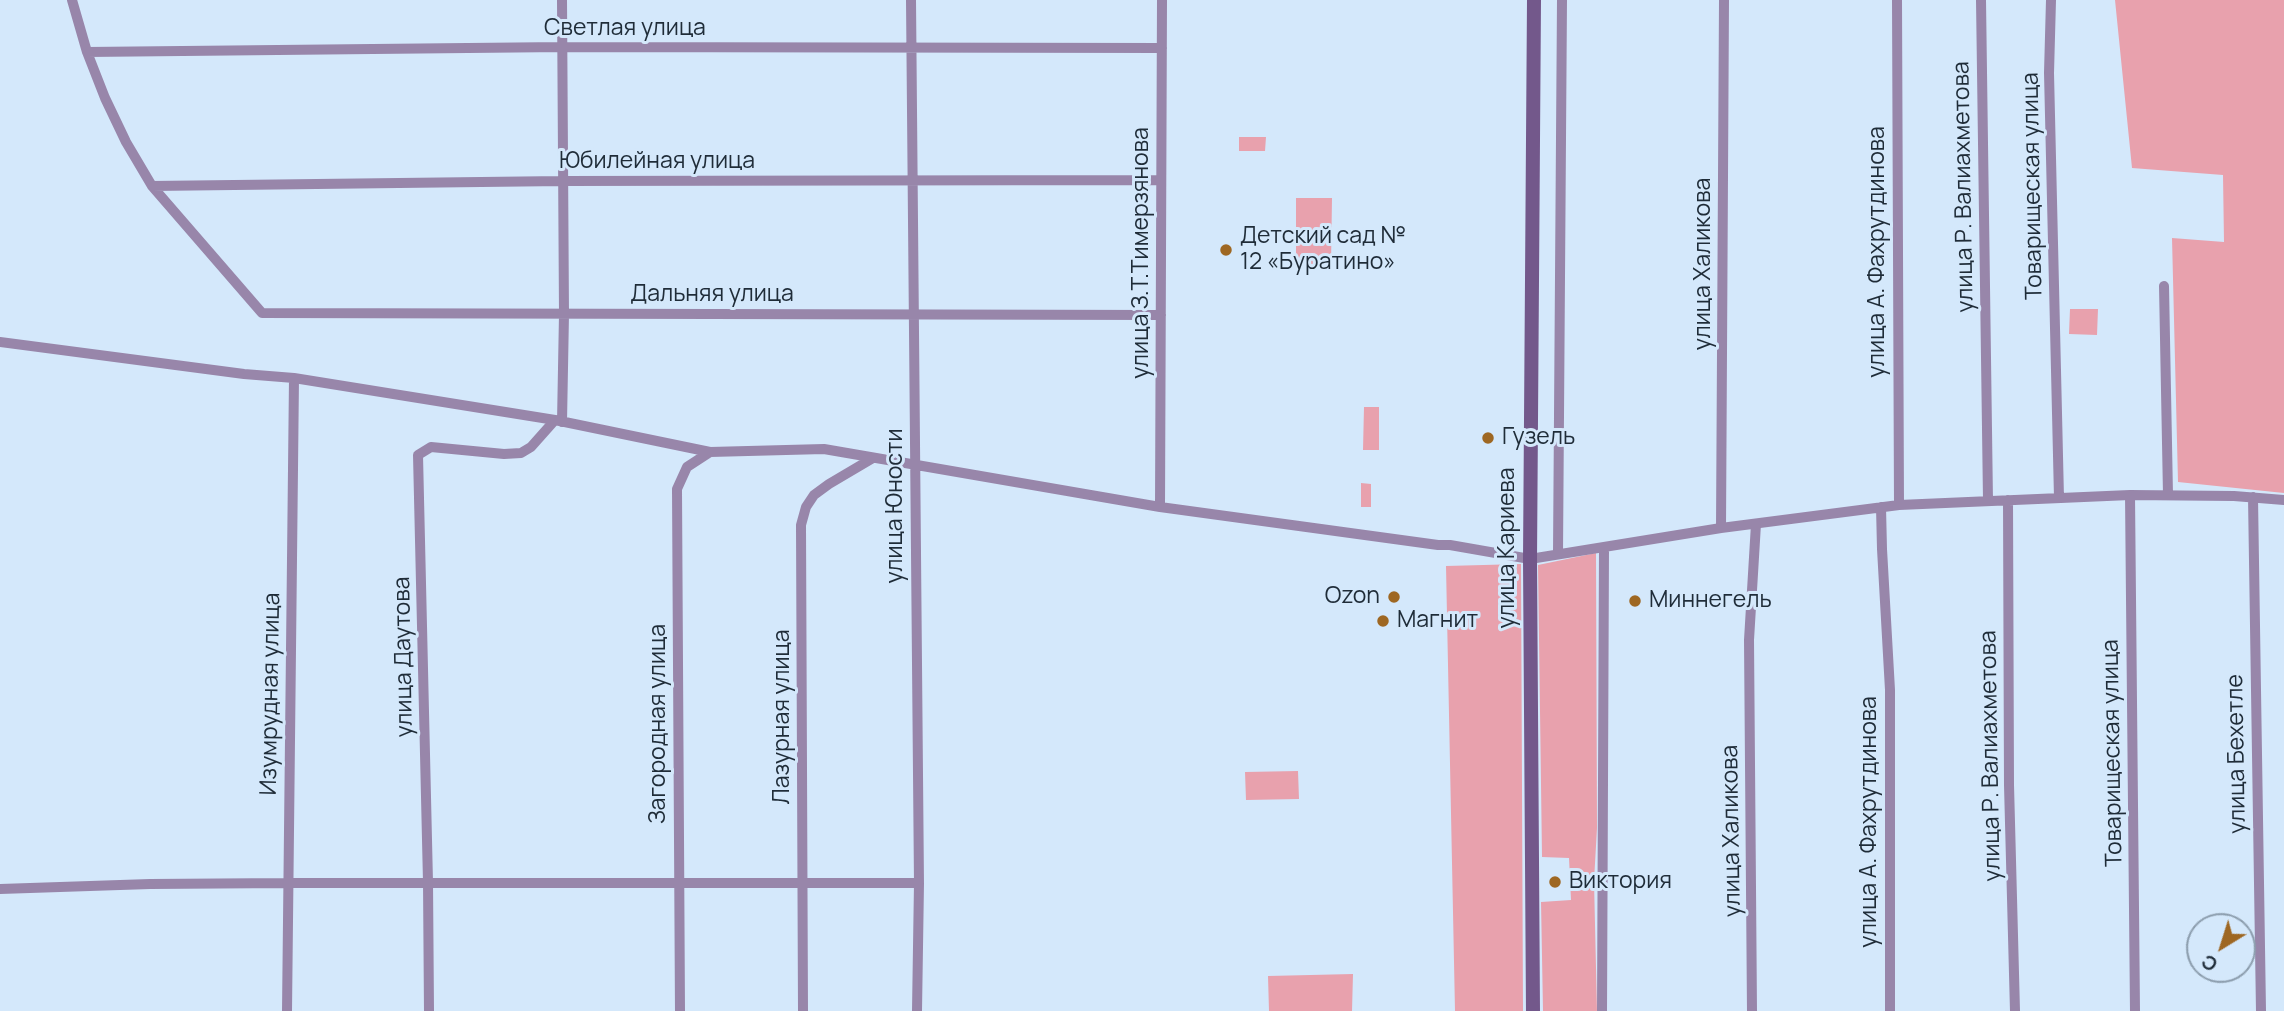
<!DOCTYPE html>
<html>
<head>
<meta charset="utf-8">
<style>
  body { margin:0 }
  #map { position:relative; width:2284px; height:1011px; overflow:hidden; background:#d4e8fb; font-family:Manrope,sans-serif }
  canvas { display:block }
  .north { position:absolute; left:2186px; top:913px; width:70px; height:70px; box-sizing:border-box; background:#d4e8fb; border:2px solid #8c9dad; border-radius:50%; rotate:218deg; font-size:19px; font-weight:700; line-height:28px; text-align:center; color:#1f2c38 }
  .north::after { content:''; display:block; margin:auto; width:24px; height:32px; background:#9e6722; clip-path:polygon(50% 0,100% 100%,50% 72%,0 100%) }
</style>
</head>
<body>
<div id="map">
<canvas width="2284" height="1011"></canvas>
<div class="north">С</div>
</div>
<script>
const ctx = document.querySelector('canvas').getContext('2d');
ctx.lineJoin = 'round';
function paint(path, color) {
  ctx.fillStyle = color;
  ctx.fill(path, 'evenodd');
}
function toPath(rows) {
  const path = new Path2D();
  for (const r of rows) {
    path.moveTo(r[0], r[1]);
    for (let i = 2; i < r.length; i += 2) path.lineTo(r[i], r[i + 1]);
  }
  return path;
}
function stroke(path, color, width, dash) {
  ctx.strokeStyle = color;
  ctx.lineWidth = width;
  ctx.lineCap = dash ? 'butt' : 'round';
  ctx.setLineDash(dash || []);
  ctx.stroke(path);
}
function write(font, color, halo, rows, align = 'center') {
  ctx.font = font + ' Manrope,sans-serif';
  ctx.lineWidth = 6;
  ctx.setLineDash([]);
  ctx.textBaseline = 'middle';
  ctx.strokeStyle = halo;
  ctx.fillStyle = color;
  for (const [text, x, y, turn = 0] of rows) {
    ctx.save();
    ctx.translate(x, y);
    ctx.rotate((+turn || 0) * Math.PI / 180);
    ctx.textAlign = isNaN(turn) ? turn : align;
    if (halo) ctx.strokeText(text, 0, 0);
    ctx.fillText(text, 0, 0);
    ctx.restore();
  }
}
paint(toPath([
  [2115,0,2284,0,2284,493,2178,482,2172,238,2224,242,2223,175,2132,168],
  [1239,137,1266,137,1265,151,1239,151],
  [1296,198,1332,198,1331,264,1296,264],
  [2070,309,2098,309,2097,335,2069,334],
  [1364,407,1379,407,1379,450,1363,450],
  [1361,483,1371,484,1371,507,1361,507],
  [1596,553,1597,828,1594,881,1597,1011,1543,1011,1541,902,1571,900,1569,858,1542,857,1538,565],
  [1521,564,1523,1011,1455,1011,1446,566],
  [1298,771,1299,799,1246,800,1245,772],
  [1353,974,1352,1011,1269,1011,1268,976]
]), '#e8a1ad');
stroke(toPath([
  [72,0,87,52,105,98,126,142,152,186,262,313,1161,315],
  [562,0,564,314,562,422],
  [911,0,919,883,917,1011],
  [1897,0,1899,505],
  [1981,0,1988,500],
  [2051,0,2049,73,2059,498],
  [87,52,563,47,1162,48],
  [152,186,563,181,1161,180],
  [2164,286,2168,495],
  [0,342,244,374,294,378,555,420,710,452,824,449,1160,507,1438,545,1450,545,1530,559,1721,528,1899,505,2130,495,2234,496,2284,500],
  [2130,495,2135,1011],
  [2253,497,2261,1011],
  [2008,500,2009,785,2015,1011],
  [1160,507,1162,0],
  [1881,507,1882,549,1890,690,1890,1011],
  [1721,528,1724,0],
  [1558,554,1562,0],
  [0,889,150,884,287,883,919,883],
  [287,1011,294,378],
  [429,1011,428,882,418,455,431,447,504,454,521,453,531,447,555,420],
  [680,1011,677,489,687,467,710,452],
  [803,1011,801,525,806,507,814,495,829,484,873,458],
  [1602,1011,1604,547],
  [1752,1011,1749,640,1756,524]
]), '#9886aa', 10);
stroke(toPath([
  [1533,1011,1530,559,1534,0]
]), '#73588b', 14);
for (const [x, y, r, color] of [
  [1226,250,7,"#9e6722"],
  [1488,438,7,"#9e6722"],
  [1394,597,7,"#9e6722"],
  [1635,601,7,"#9e6722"],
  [1383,621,7,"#9e6722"],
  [1555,882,7,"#9e6722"]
]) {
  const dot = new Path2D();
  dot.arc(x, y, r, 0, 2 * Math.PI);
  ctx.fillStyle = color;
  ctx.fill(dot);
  stroke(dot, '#d4e8fb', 2.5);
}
write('23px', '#1f2c38', '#d4e8fb', [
  ["Светлая улица",625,29],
  ["Юбилейная улица",657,162],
  ["Товарищеская улица",2033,186,-91],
  ["улица Р. Валиахметова",1964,187,-91],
  ["улица А. Фахрутдинова",1878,252,-90],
  ["улица З.Т.Тимерзянова",1142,253,-90],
  ["улица Халикова",1704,264,-90],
  ["Дальняя улица",712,295],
  ["улица Юности",896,506,-90],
  ["улица Кариева",1508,548,-90],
  ["улица Даутова",404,657,-91],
  ["Изумрудная улица",271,694,-89],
  ["Лазурная улица",783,717,-90],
  ["Загородная улица",659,724,-90],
  ["Товарищеская улица",2113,753,-91],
  ["улица Бехетле",2237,754,-91],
  ["улица Р. Валиахметова",1991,756,-91],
  ["улица А. Фахрутдинова",1870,822,-90],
  ["улица Халикова",1732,831,-91]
]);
write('23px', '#1f2c38', '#d4e8fb', [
  ["Детский сад №",1240,237],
  ["12 «Буратино»",1240,263],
  ["Гузель",1502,438],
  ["Ozon",1380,597,"right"],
  ["Миннегель",1649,601],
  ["Магнит",1397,621],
  ["Виктория",1569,882]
], 'left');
</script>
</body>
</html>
